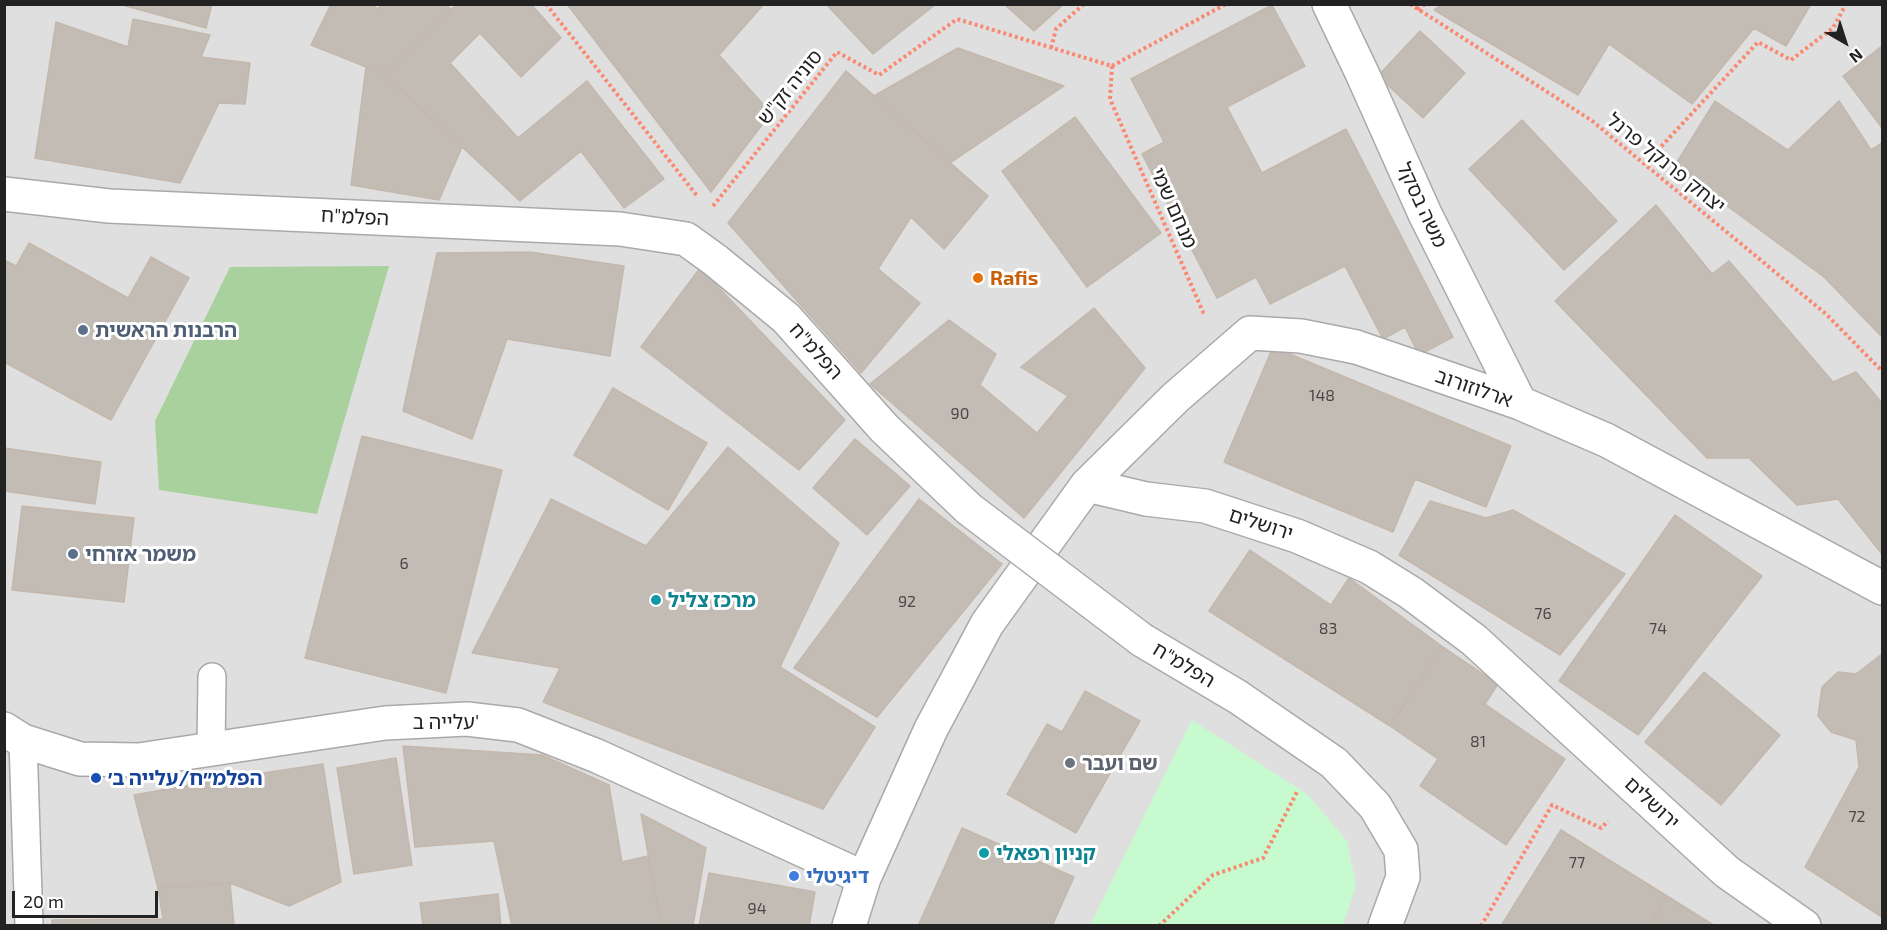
<!DOCTYPE html>
<html>
<head>
<meta charset="utf-8">
<style>
  body { margin:0 }
  #map { position:relative; width:1887px; height:930px; overflow:hidden; background:#f2efe9; font-family:"Exo 2",sans-serif }
  canvas { display:block }
  .frame { position:absolute; inset:0; border:6px solid #222; pointer-events:none }
  .north { position:absolute; left:1815px; top:12px; width:60px; height:60px; -webkit-text-stroke:4px #fff; paint-order:stroke; rotate:141deg; font-size:16px; font-weight:700; line-height:24px; text-align:center; color:#222 }
  .north::after { content:''; display:block; margin:auto; width:21px; height:27px; background:#222; clip-path:polygon(50% 0,100% 100%,50% 72%,0 100%) }
  .scale { position:absolute; left:12px; top:891px; width:146px; height:27px; box-sizing:border-box; border:3px solid #222; border-top:0; padding-left:8px; font-size:18px; line-height:21px; white-space:nowrap; color:#222; -webkit-text-stroke:4px #fff; paint-order:stroke }
</style>
</head>
<body>
<div id="map">
<canvas width="1887" height="930"></canvas>
<div class="frame"></div>
<div class="north">N</div>
<div class="scale">20 m</div>
</div>
<script>
const ctx = document.querySelector('canvas').getContext('2d');
ctx.lineJoin = 'round';
function paint(path, color) {
  ctx.fillStyle = color;
  ctx.fill(path, 'evenodd');
}
function toPath(rows) {
  const path = new Path2D();
  for (const r of rows) {
    path.moveTo(r[0], r[1]);
    for (let i = 2; i < r.length; i += 2) path.lineTo(r[i], r[i + 1]);
  }
  return path;
}
function stroke(path, color, width, dash) {
  ctx.strokeStyle = color;
  ctx.lineWidth = width;
  ctx.lineCap = dash ? 'butt' : 'round';
  ctx.setLineDash(dash || []);
  ctx.stroke(path);
}
function write(font, color, halo, rows, align = 'center') {
  ctx.font = font + ' "Exo 2","Noto Sans Hebrew",sans-serif';
  ctx.lineWidth = 6;
  ctx.setLineDash([]);
  ctx.textBaseline = 'middle';
  ctx.strokeStyle = halo;
  ctx.fillStyle = color;
  for (const [text, x, y, turn = 0] of rows) {
    ctx.save();
    ctx.translate(x, y);
    ctx.rotate((+turn || 0) * Math.PI / 180);
    ctx.textAlign = isNaN(turn) ? turn : align;
    if (halo) ctx.strokeText(text, 0, 0);
    ctx.fillText(text, 0, 0);
    ctx.restore();
  }
}
paint(toPath([
  [5,5,1882,5,1882,925,5,925]
]), '#e0dfdf');
paint(toPath([
  [389,266,317,514,159,490,155,421,230,267]
]), '#a9d19e');
paint(toPath([
  [1192,720,1307,794,1347,841,1356,885,1343,925,1090,925]
]), '#c7facf');
const building = toPath([
  [119,4,212,4,206,28,119,4],
  [331,4,371,4,378,9,382,4,445,4,452,10,384,74,311,45,331,4],
  [457,4,531,4,561,38,521,77,480,33,450,63,518,138,587,81,664,179,624,208,581,151,520,201,384,74,457,4],
  [567,4,764,4,719,55,771,113,711,192,567,4],
  [826,4,936,4,873,54,826,4],
  [1004,4,1064,4,1034,31,1004,4],
  [1442,4,1811,4,1786,46,1754,28,1692,104,1609,44,1578,95,1434,10,1442,4],
  [1272,5,1305,66,1227,107,1262,173,1346,129,1453,337,1419,355,1405,327,1383,339,1345,266,1270,304,1256,277,1217,298,1142,154,1164,142,1131,79,1272,5],
  [133,19,210,35,201,57,250,63,245,104,219,103,180,183,35,158,56,22,128,47,133,19],
  [1420,31,1465,73,1423,118,1378,76,1420,31],
  [1882,46,1882,128,1843,76,1882,46],
  [958,48,1064,86,950,163,874,96,958,48],
  [366,67,384,74,462,147,439,200,351,185,366,67],
  [846,71,988,196,944,249,911,217,878,269,920,303,861,373,728,223,846,71],
  [1715,101,1788,150,1839,101,1871,150,1882,143,1882,337,1824,277,1674,167,1715,101],
  [1075,117,1161,233,1087,287,1002,171,1075,117],
  [1522,120,1617,221,1564,270,1469,169,1522,120],
  [1656,205,1712,274,1729,261,1833,382,1856,372,1882,403,1882,554,1838,499,1797,505,1749,458,1707,458,1555,301,1656,205],
  [29,243,128,298,151,257,189,278,111,420,4,362,4,260,16,266,29,243],
  [530,252,624,266,610,356,507,339,472,439,403,411,437,253,530,252],
  [700,268,845,420,799,470,641,347,700,268],
  [1094,308,1145,368,1024,518,870,384,949,320,996,354,980,385,1037,433,1068,396,1021,367,1094,308],
  [1273,347,1511,446,1486,507,1415,479,1393,532,1224,462,1273,347],
  [613,388,707,443,668,510,574,455,613,388],
  [362,436,502,470,446,693,305,658,362,436],
  [855,439,910,486,867,535,813,488,855,439],
  [728,447,839,543,780,667,875,727,823,809,543,702,560,668,472,653,551,499,646,546,728,447],
  [4,448,101,462,95,504,4,491,4,448],
  [919,499,1002,564,877,717,794,668,919,499],
  [1430,501,1486,518,1513,510,1625,574,1560,655,1399,555,1430,501],
  [22,506,134,518,124,602,12,590,22,506],
  [1675,515,1762,576,1638,735,1559,681,1675,515],
  [1250,550,1331,605,1349,578,1443,647,1390,726,1209,611,1250,550],
  [1443,647,1498,684,1485,704,1565,759,1506,845,1420,786,1438,759,1390,726,1443,647],
  [1882,654,1882,917,1805,867,1859,767,1856,740,1831,732,1818,716,1822,687,1838,672,1856,674,1882,654],
  [1704,672,1780,735,1721,805,1645,742,1704,672],
  [1085,691,1140,721,1076,833,1007,794,1047,724,1062,732,1085,691],
  [403,746,542,755,609,785,622,862,648,856,661,926,512,926,494,841,415,847,403,746],
  [396,758,412,865,354,874,337,768,396,758],
  [323,764,341,882,289,906,230,883,158,888,134,795,224,779,323,764],
  [641,814,706,848,693,926,661,926,641,814],
  [962,828,1074,877,1052,926,918,926,962,828],
  [1561,830,1667,896,1649,926,1501,926,1561,830],
  [709,873,815,892,809,926,699,926,709,873],
  [230,883,234,926,52,926,52,920,163,919,158,888,230,883],
  [498,894,501,926,423,926,420,903,498,894],
  [1667,896,1715,926,1649,926,1667,896]
]);
paint(building, '#c3bcb5');
stroke(building, '#c4b7ab', 1.5);
const service = toPath([
  [23,741,29,926],
  [211,748,212,677]
]);
const minor = toPath([
  [1329,4,1362,73,1425,214,1520,403],
  [4,194,109,206,620,229,686,239,715,260,786,318,884,428,969,509],
  [1087,485,1146,499,1205,506,1297,536,1369,567,1411,593,1474,640,1727,872,1804,926],
  [1142,640,1238,697,1334,763,1375,806,1401,850,1403,877,1385,926],
  [4,729,23,741,80,759,139,760,385,723,467,719,518,725,597,756,864,878],
  [849,926,864,878,931,729,987,624,1087,485,1175,398,1250,333,1301,336,1356,347,1520,403,1606,440,1882,588]
]);
stroke(service, '#a9a9a9', 30);
stroke(minor, '#a9a9a9', 36);
stroke(toPath([
  [546,4,698,197],
  [1410,4,1591,120,1826,314,1882,371],
  [1418,10,1425,4],
  [1051,48,1056,29,1084,4],
  [1112,66,1110,99,1203,312,1207,313],
  [1112,66,1226,4],
  [1645,164,1758,42,1791,60,1833,28,1846,4],
  [713,206,837,52,879,75,957,19,1112,66],
  [1159,926,1213,875,1263,858,1298,790],
  [1481,926,1552,805,1601,828,1608,821]
]), '#fa8972', 4, [3, 3]);
stroke(service, '#fff', 27);
stroke(minor, '#fff', 33);
const minorBridge = toPath([
  [969,509,1142,640]
]);
stroke(minorBridge, '#a9a9a9', 36, []);
stroke(minorBridge, '#fff', 33);
for (const [x, y, r, color] of [
  [978,278,6,"#e8710a"],
  [83,330,6,"#5c6f8a"],
  [73,554,6,"#5c6f8a"],
  [656,600,6,"#0f9aa8"],
  [1070,763,6,"#6b7280"],
  [96,778,6,"#1a4fb4"],
  [984,853,6,"#0f9aa8"],
  [794,876,6,"#3f7fe0"]
]) {
  const dot = new Path2D();
  dot.arc(x, y, r, 0, 2 * Math.PI);
  ctx.fillStyle = color;
  ctx.fill(dot);
  stroke(dot, '#fff', 2);
}
write('16px', '#4a4847', null, [
  ["148",1322,396],
  ["90",960,414],
  ["6",404,564],
  ["92",907,602],
  ["76",1543,614],
  ["83",1328,629],
  ["74",1658,629],
  ["81",1478,742],
  ["72",1857,817],
  ["77",1577,863],
  ["94",757,909]
]);
write('20px', '#222', '#fff', [
  ["סוניה זק\"ש",790,87,-51],
  ["יצחק פרנקל פרנל",1666,163,39],
  ["משה בסקל",1422,205,65],
  ["מנחם שמי",1174,208,66],
  ["הפלמ\"ח",355,217,3],
  ["הפלמ\"ח",816,351,48],
  ["ארלוזורוב",1474,388,19],
  ["ירושלים",1261,524,18],
  ["הפלמ\"ח",1184,665,31],
  ["עלייה ב'",446,722],
  ["ירושלים",1652,803,43]
]);
write('bold 20px', '#c56008', '#fff', [
  ["Rafis",990,278]
], 'left');
write('bold 20px', '#4e5e75', '#fff', [
  ["הרבנות הראשית",95,330],
  ["משמר אזרחי",85,554]
], 'left');
write('bold 20px', '#0d838f', '#fff', [
  ["מרכז צליל",668,600],
  ["קניון רפאלי",996,853]
], 'left');
write('bold 20px', '#5b616d', '#fff', [
  ["שם ועבר",1082,763]
], 'left');
write('bold 20px', '#164399', '#fff', [
  ["הפלמ״ח/עלייה ב׳",108,778]
], 'left');
write('bold 20px', '#366cbe', '#fff', [
  ["דיגיטלי",806,876]
], 'left');
</script>
</body>
</html>
